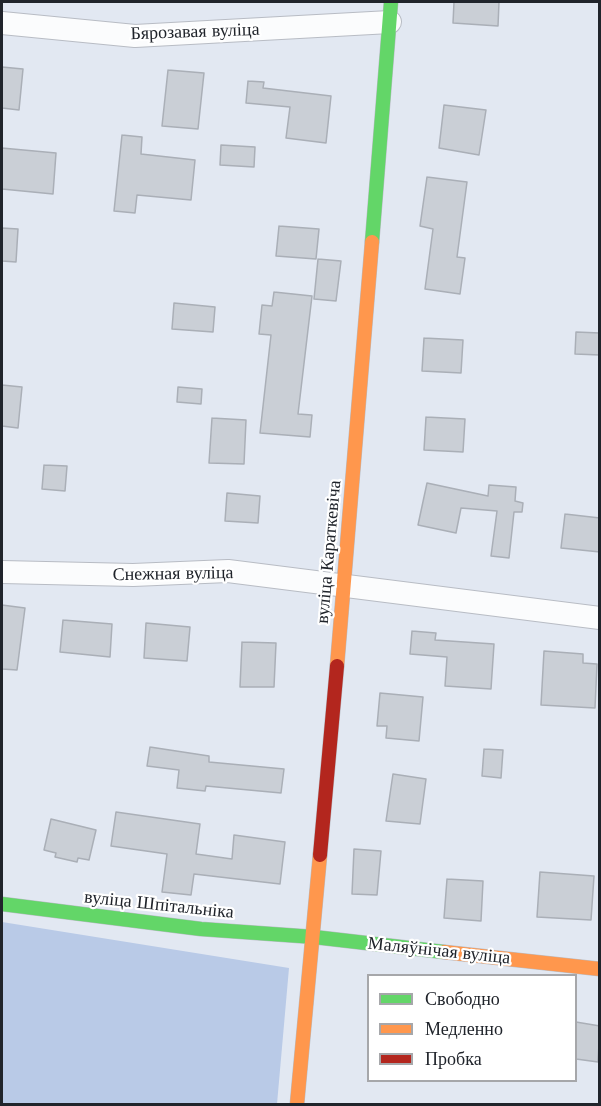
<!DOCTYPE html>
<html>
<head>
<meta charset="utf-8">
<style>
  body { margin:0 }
  #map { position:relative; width:601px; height:1106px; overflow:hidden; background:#e2e8f2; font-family:"Libre Baskerville",serif }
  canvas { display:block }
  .frame { position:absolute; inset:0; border:3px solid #20242b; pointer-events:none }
  .legend { position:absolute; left:367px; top:974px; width:210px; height:108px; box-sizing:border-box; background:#fff; border:2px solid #a6a7aa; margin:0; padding:8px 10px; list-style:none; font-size:18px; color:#20242b }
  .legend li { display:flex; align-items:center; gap:12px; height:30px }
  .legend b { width:30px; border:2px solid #a6a7aa }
</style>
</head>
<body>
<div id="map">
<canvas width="601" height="1106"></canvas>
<div class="frame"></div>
<ul class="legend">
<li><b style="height:8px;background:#63d668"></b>Свободно</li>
<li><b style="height:8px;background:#ff974d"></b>Медленно</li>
<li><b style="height:8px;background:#b3261e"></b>Пробка</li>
</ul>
</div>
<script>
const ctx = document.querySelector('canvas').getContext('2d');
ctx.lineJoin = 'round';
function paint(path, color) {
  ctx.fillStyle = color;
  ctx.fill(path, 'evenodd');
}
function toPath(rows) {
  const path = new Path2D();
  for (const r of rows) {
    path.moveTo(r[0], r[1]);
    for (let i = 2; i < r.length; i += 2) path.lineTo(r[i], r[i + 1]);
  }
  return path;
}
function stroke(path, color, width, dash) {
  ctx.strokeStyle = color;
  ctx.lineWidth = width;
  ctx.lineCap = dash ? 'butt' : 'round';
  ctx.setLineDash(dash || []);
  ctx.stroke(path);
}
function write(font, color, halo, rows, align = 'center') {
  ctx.font = font + ' "Libre Baskerville",serif';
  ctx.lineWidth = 4.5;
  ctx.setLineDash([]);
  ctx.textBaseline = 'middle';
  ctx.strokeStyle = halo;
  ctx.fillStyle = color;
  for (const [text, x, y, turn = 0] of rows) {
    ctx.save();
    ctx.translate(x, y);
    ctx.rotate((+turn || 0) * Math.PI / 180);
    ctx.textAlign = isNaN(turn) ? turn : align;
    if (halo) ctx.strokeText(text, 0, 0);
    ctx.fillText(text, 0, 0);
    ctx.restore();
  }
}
paint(toPath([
  [2,922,289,968,277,1104,2,1104]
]), '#b9cae7');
const building = toPath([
  [454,2,499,2,498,26,453,23,454,2],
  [2,67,23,69,19,110,2,108,2,67],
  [168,70,204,73,198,129,162,126,168,70],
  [248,81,264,82,263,88,331,96,326,143,286,138,290,107,246,103,248,81],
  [444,105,486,110,479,155,439,148,444,105],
  [122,135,142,137,141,154,195,160,191,200,137,195,135,213,114,211,122,135],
  [221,145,255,147,254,167,220,165,221,145],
  [2,148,56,153,53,194,2,189,2,148],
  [427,177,467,182,457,257,465,258,460,294,425,289,433,229,420,226,427,177],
  [279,226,319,229,316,259,276,256,279,226],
  [2,228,18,229,16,262,2,261,2,228],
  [318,259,341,261,336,301,314,299,318,259],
  [274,292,312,296,298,414,312,415,310,437,260,433,271,335,259,334,262,305,272,306,274,292],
  [174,303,215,307,213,332,172,329,174,303],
  [576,332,600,333,600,355,575,354,576,332],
  [424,338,463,340,461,373,422,371,424,338],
  [2,385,22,387,18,428,2,426,2,385],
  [178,387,202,389,201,404,177,402,178,387],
  [426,417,465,419,463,452,424,450,426,417],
  [212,418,246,420,244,464,209,463,212,418],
  [44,465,67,466,65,491,42,489,44,465],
  [427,483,488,496,489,485,516,487,515,501,523,503,522,512,514,512,509,558,491,556,497,511,461,508,456,533,418,525,427,483],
  [227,493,260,496,258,523,225,521,227,493],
  [565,514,600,518,600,552,561,548,565,514],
  [2,605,25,608,17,670,2,669,2,605],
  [63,620,112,624,110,657,60,652,63,620],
  [146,623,190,627,187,661,144,658,146,623],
  [412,631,436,633,435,640,494,644,491,689,445,686,447,657,410,654,412,631],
  [242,642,276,643,274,687,240,687,242,642],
  [544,651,583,654,583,663,597,664,595,708,541,705,544,651],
  [380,693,423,697,419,741,386,738,387,726,377,726,380,693],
  [150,747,209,756,209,762,284,769,281,793,206,786,205,791,177,788,179,770,147,766,150,747],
  [484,749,503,750,501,778,482,776,484,749],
  [393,774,426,779,420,824,386,821,393,774],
  [116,812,200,824,196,854,232,859,234,835,285,842,280,884,194,874,191,895,162,892,167,854,111,846,116,812],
  [51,819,96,830,89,860,78,858,77,862,55,857,56,853,44,850,51,819],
  [354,849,381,851,377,895,352,894,354,849],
  [540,872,594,876,591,920,537,917,540,872],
  [447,879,483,881,481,921,444,918,447,879],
  [576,1022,600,1026,598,1062,576,1059,576,1022]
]);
paint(building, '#cacfd6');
stroke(building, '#aaafb7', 1.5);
const street = toPath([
  [2,23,135,36,390,22],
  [2,572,133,575,228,571,600,618]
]);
const fast = toPath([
  [372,242,391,2],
  [2,904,201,929,314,937,444,952]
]);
const slow = toPath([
  [337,666,372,242],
  [444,952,600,969],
  [297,1104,320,855]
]);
const jam = toPath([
  [320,855,337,666]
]);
stroke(street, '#b8bcc4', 24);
stroke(fast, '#b8bcc4', 15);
stroke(slow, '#b8bcc4', 15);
stroke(jam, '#b8bcc4', 15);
stroke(street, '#fbfcfd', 22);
stroke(fast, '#63d668', 14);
stroke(slow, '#ff974d', 14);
stroke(jam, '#b3261e', 14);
write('18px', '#20242b', '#fff', [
  ["Бярозавая вуліца",195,32,-2],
  ["вуліца Караткевіча",329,552,-85],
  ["Снежная вуліца",173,574,-1],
  ["вуліца Шпітальніка",159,905,6],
  ["Маляўнічая вуліца",439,951,6]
]);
</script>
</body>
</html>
